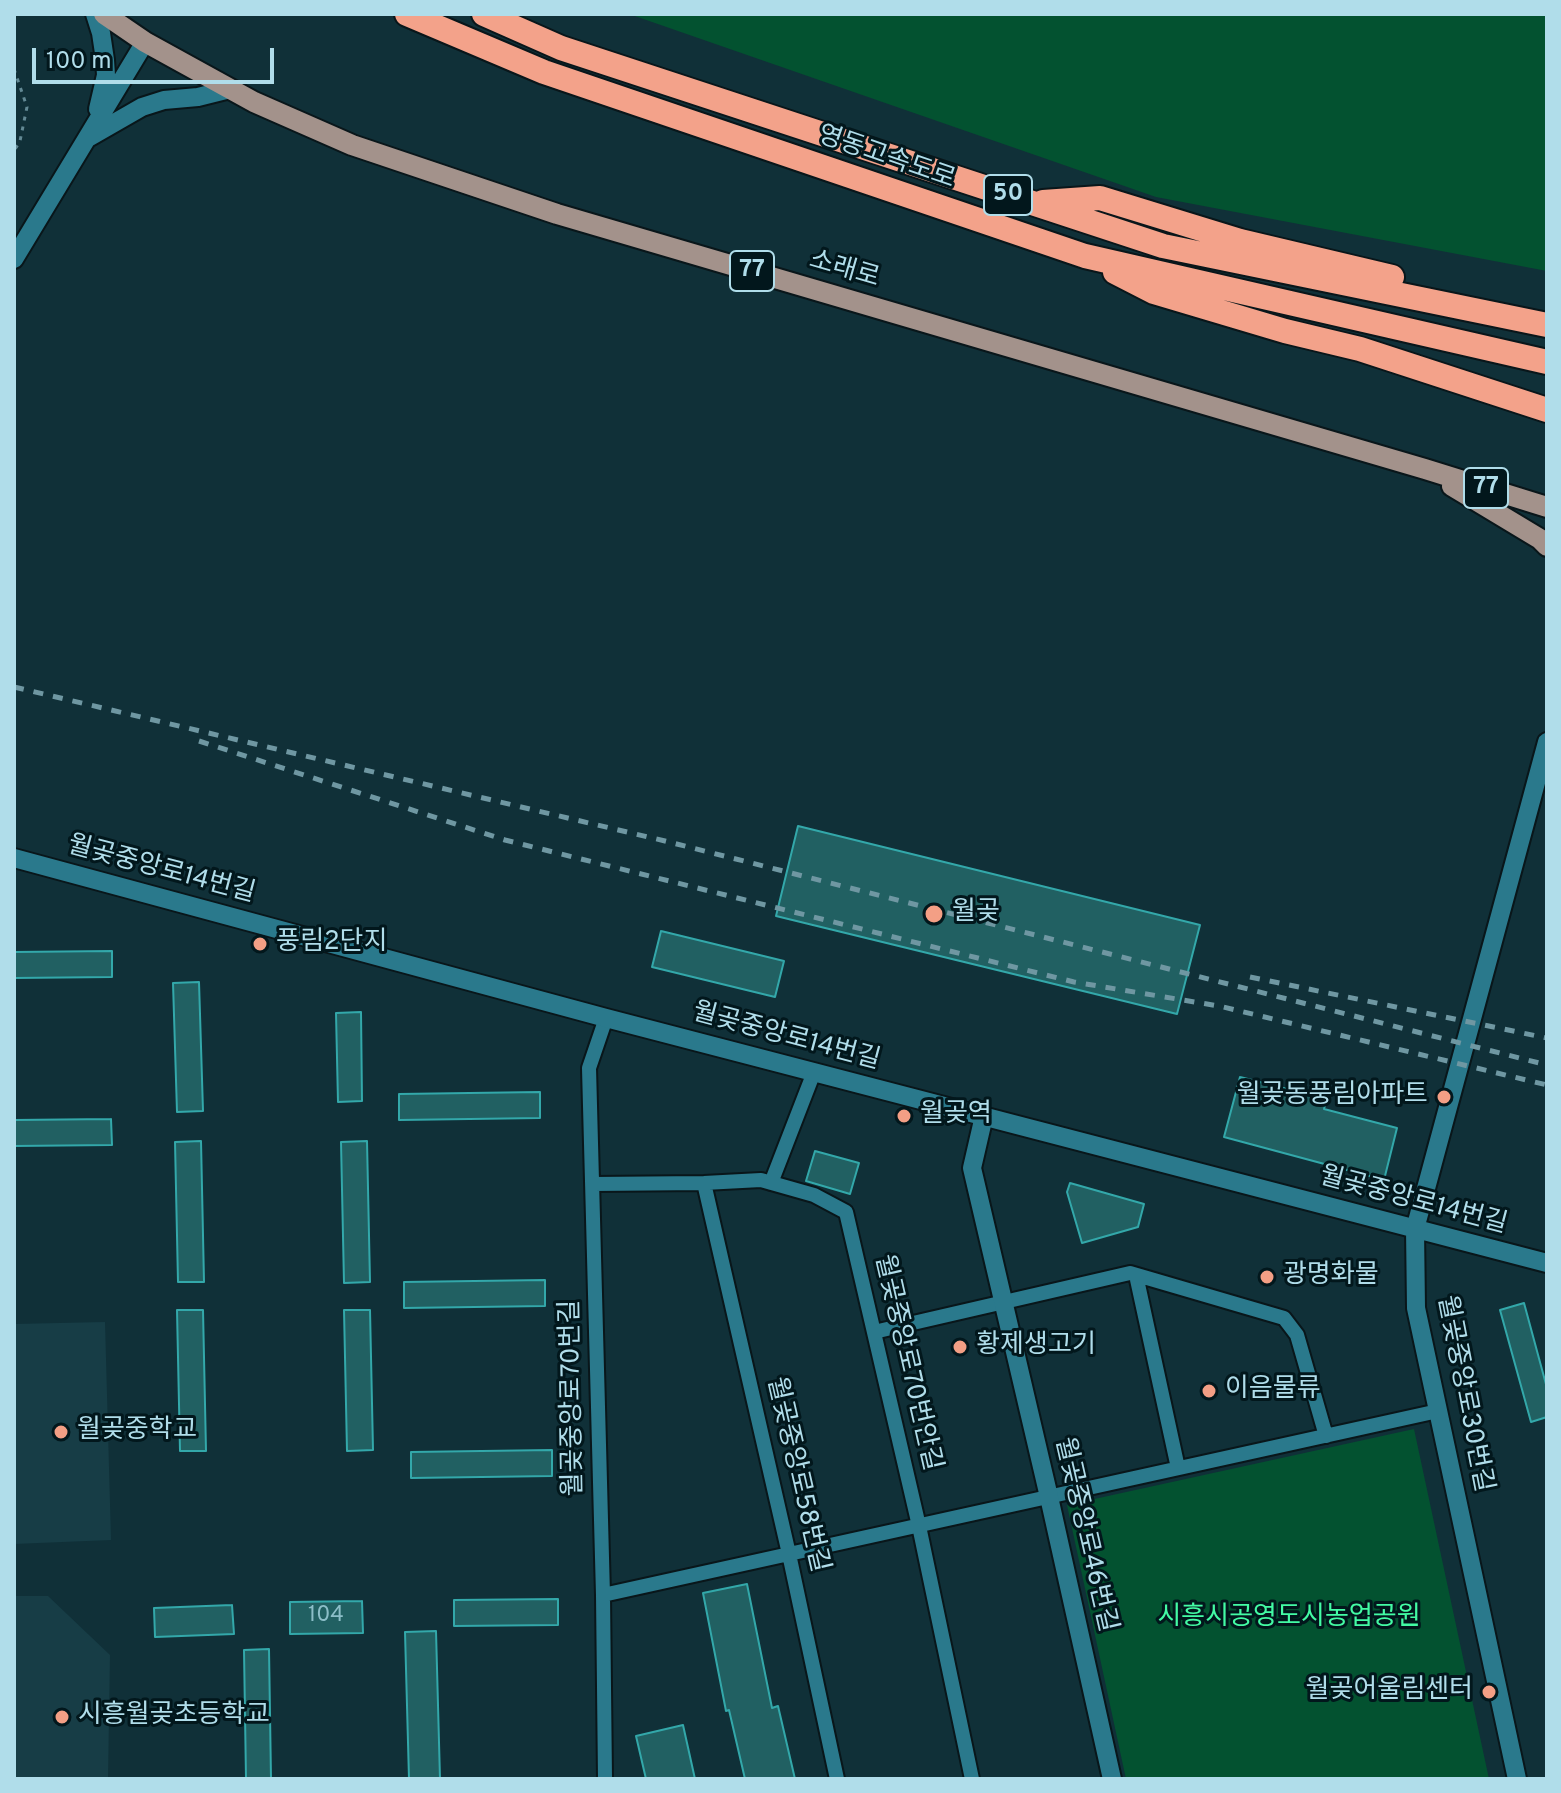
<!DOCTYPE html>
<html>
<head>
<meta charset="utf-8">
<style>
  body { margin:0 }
  #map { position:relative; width:1561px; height:1793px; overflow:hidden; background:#103038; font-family:Overpass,sans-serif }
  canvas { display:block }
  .frame { position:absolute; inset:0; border:16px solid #b0ddea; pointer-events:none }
  .scale { position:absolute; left:32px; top:48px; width:242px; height:36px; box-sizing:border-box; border:4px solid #b0ddea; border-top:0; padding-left:10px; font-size:24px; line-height:28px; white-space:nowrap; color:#b0ddea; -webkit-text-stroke:6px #02171c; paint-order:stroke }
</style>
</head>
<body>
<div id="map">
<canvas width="1561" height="1793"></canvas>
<div class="frame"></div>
<div class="scale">100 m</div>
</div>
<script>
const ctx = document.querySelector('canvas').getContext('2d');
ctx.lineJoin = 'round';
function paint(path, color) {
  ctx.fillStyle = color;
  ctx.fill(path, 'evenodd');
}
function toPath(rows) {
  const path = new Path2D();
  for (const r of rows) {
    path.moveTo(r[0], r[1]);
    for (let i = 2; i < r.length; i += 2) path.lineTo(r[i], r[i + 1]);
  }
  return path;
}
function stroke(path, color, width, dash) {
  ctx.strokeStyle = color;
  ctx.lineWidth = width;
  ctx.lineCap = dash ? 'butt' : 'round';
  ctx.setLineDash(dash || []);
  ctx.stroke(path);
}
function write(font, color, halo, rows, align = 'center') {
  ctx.font = font + ' Overpass,"Noto Sans KR",sans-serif';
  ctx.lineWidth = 6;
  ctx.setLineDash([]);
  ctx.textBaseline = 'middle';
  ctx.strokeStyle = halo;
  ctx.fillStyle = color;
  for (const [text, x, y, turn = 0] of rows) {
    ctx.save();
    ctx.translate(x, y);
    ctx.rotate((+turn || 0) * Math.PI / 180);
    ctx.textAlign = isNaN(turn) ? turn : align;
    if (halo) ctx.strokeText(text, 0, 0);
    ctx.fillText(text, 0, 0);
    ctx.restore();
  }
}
paint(toPath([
  [105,1322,111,1540,14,1544,14,1324],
  [14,1596,48,1596,110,1655,108,1779,14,1779]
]), '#173d46');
paint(toPath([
  [629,14,1547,14,1547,271,1156,197],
  [1414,1429,1489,1779,1126,1779,1067,1505]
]), '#035230');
const building = toPath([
  [798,826,1200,925,1177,1014,776,916,798,826],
  [661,931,784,961,775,997,652,967,661,931],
  [112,951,112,977,14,978,14,952,112,951],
  [199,982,203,1111,177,1112,173,983,199,982],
  [361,1012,362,1101,338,1102,336,1013,361,1012],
  [1240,1077,1327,1099,1324,1109,1397,1128,1384,1180,1224,1137,1240,1077],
  [540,1092,540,1118,399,1120,399,1094,540,1092],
  [111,1119,112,1145,14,1146,14,1120,111,1119],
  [201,1141,204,1282,178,1282,175,1142,201,1141],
  [367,1141,370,1282,344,1283,341,1142,367,1141],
  [815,1151,859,1163,850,1194,806,1181,815,1151],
  [1070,1183,1144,1204,1138,1227,1082,1243,1067,1192,1070,1183],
  [545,1280,545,1306,404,1308,404,1282,545,1280],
  [1524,1303,1547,1388,1547,1417,1531,1422,1500,1310,1524,1303],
  [177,1310,203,1310,206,1451,180,1451,177,1310],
  [344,1310,370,1310,373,1450,347,1451,344,1310],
  [552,1450,552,1476,411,1478,411,1452,552,1450],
  [747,1584,772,1708,778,1706,795,1779,745,1779,729,1710,726,1711,703,1593,747,1584],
  [558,1599,558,1625,454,1626,454,1600,558,1599],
  [362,1601,363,1633,290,1634,290,1602,362,1601],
  [232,1605,234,1634,155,1637,154,1608,232,1605],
  [436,1631,440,1779,409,1779,405,1632,436,1631],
  [269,1649,271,1779,246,1779,244,1650,269,1649],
  [683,1725,695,1779,646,1779,636,1736,683,1725]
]);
paint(building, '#216062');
stroke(building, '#33a8aa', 2);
const minor = toPath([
  [704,1183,789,1554,837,1779],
  [771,1183,814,1072],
  [593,1184,704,1183,761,1180,814,1195,846,1212,919,1526,972,1779],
  [1136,1275,1178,1468],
  [874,1332,1130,1273,1284,1318,1297,1335,1326,1436],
  [603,1595,1438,1411],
  [605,1779,603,1595,589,1068,606,1018]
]);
const tertiary = toPath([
  [95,14,101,33,105,60,106,75,98,109],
  [88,138,142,107,164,100,198,97,230,89],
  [14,259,145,42],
  [14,858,606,1018,1547,1263],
  [984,1116,972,1168,1049,1497,1112,1779],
  [1517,1779,1416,1308,1415,1229,1547,742]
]);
const primary = toPath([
  [104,14,145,42,254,102,352,145,557,214,1425,469,1547,507],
  [1452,486,1540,539,1547,546]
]);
const motorway = toPath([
  [407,14,544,72,1085,256,1547,362],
  [484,14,561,48,1163,246,1547,325],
  [1043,202,1100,198,1240,241,1392,277],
  [1115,272,1154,292,1285,331,1360,349,1547,410]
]);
stroke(minor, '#09161a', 18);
stroke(tertiary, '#09161a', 22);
stroke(primary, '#09161a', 24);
stroke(motorway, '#09161a', 28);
stroke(toPath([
  [14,69,27,107,20,141,14,151]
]), '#628994', 3, [4, 6]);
stroke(minor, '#2a798c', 14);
stroke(tertiary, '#2a798c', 18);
stroke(primary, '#a3928b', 20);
stroke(motorway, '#f3a28a', 24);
stroke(toPath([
  [14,687,665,841,1547,1065],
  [199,741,505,840,1074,982,1219,1006,1547,1085],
  [1250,977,1547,1038]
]), '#6f97a2', 5, [10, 10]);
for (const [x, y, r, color] of [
  [934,914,10,"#f39f85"],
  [260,944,8,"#f39f85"],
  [1444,1097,8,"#f39f85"],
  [904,1116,8,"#f39f85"],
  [1267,1277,8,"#f39f85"],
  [960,1347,8,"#f39f85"],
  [1209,1391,8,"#f39f85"],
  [61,1432,8,"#f39f85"],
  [1489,1692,8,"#f39f85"],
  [62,1717,8,"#f39f85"]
]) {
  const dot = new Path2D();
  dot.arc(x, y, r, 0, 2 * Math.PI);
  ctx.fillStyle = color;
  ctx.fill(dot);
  stroke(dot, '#02171c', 3);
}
write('22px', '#8cbec8', null, [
  ["104",326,1617]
]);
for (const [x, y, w] of [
  [1008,195,48],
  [752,271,44],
  [1486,488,44]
]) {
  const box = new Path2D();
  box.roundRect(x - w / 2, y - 20, w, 40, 6);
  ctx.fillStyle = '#02171c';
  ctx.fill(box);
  stroke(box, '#b0ddea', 2);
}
write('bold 24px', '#b0ddea', null, [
  ["50",1008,195],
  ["77",752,271],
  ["77",1486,488]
]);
write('26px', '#b0ddea', '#02171c', [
  ["영동고속도로",886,159,19],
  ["소래로",844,271,16],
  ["월곶중앙로14번길",161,871,15],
  ["월곶중앙로14번길",786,1038,15],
  ["월곶중앙로14번길",1413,1202,15],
  ["월곶중앙로70번안길",906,1363,77],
  ["월곶중앙로30번길",1463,1394,79],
  ["월곶중앙로70번길",574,1398,-91],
  ["월곶중앙로58번길",796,1475,77],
  ["월곶중앙로46번길",1084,1535,77]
]);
write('26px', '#b0ddea', '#02171c', [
  ["월곶",952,914],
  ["풍림2단지",276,944],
  ["월곶동풍림아파트",1428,1097,"right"],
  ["월곶역",920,1116],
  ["광명화물",1283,1277],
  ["황제생고기",976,1347],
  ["이음물류",1225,1391],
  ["월곶중학교",77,1432],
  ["월곶어울림센터",1473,1692,"right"],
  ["시흥월곶초등학교",78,1717]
], 'left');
write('26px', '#43fba4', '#02171c', [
  ["시흥시공영도시농업공원",1289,1619]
]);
</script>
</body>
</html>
